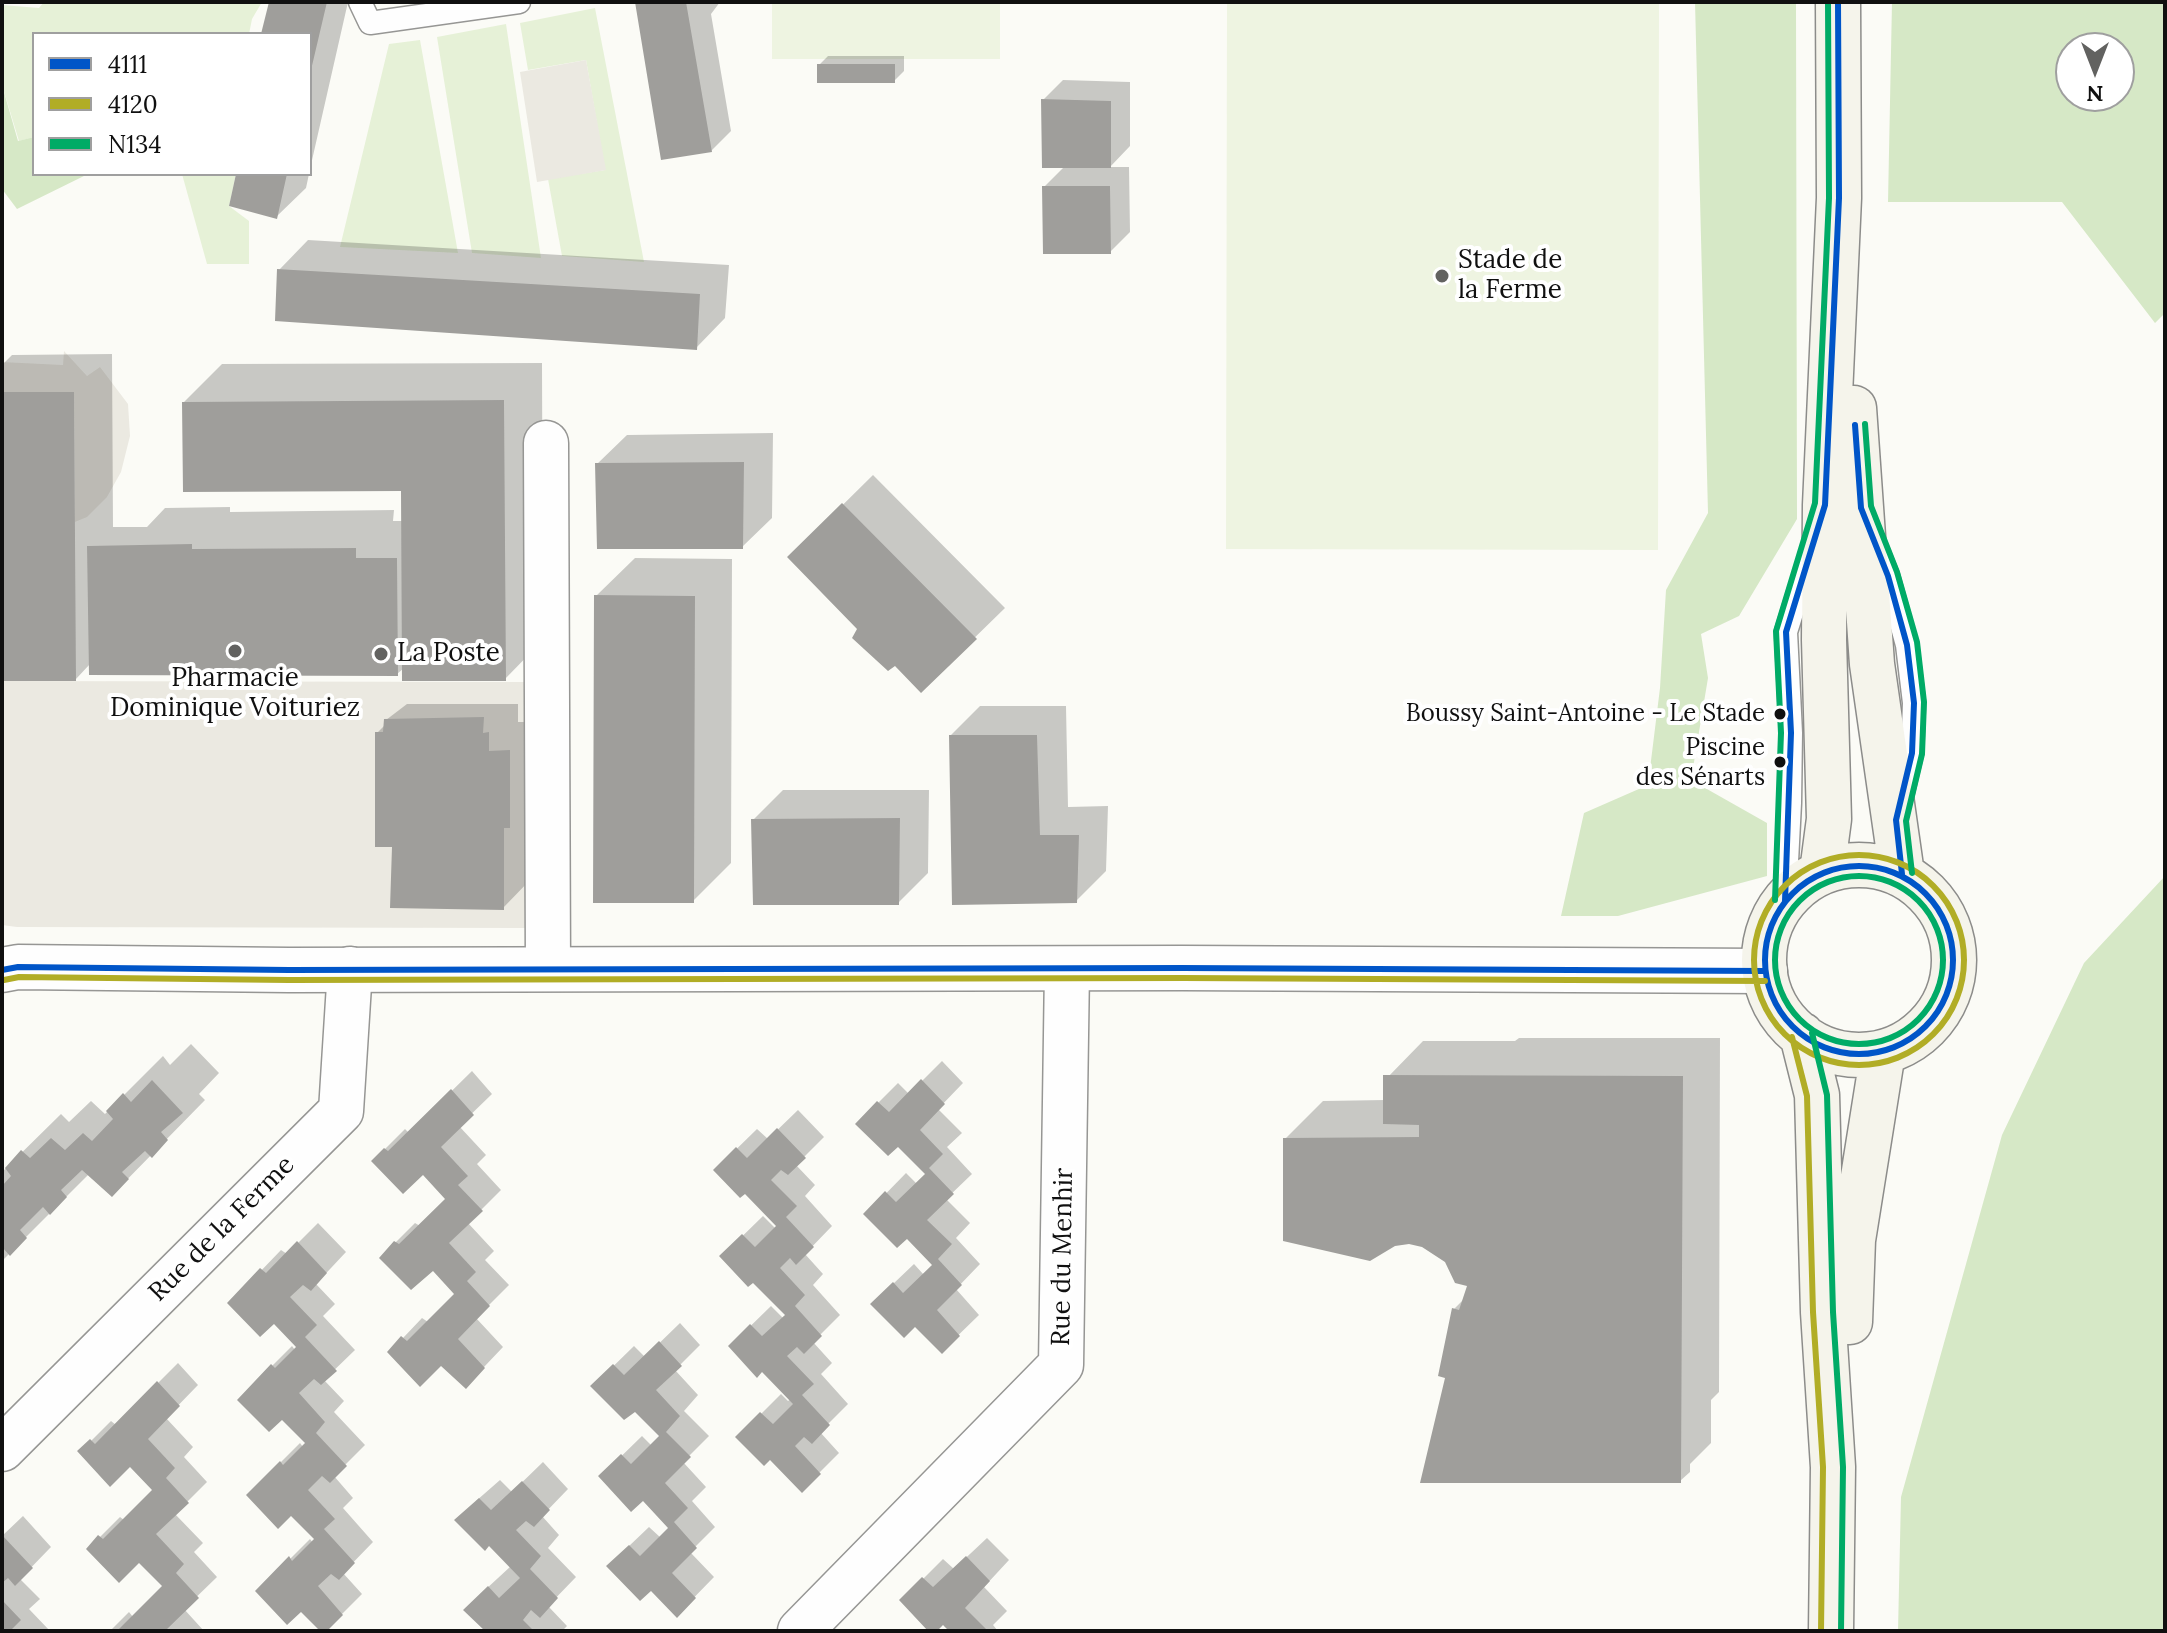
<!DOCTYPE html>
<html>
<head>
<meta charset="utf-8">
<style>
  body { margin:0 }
  #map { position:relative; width:2167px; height:1633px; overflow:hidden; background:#fbfbf6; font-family:Lora,serif }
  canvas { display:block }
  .frame { position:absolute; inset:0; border:4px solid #101010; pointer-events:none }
  .legend { position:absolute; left:32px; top:32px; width:280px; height:144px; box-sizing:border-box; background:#fff; border:2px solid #9f9f9f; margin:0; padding:10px 14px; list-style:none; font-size:24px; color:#101010 }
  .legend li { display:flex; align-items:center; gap:16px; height:40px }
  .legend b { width:40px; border:2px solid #9f9f9f }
  .north { position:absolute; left:2055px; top:32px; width:80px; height:80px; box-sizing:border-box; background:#fff; border:2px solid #9f9f9f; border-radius:50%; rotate:180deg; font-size:22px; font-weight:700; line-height:32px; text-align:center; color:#101010 }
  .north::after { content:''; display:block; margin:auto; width:28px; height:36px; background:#626260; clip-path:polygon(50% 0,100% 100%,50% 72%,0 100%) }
</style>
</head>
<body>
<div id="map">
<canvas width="2167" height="1633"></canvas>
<div class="frame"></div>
<ul class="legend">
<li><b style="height:10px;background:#0055c8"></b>4111</li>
<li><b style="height:10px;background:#b1ad26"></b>4120</li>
<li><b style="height:10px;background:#00ab66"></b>N134</li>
</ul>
<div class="north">N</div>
</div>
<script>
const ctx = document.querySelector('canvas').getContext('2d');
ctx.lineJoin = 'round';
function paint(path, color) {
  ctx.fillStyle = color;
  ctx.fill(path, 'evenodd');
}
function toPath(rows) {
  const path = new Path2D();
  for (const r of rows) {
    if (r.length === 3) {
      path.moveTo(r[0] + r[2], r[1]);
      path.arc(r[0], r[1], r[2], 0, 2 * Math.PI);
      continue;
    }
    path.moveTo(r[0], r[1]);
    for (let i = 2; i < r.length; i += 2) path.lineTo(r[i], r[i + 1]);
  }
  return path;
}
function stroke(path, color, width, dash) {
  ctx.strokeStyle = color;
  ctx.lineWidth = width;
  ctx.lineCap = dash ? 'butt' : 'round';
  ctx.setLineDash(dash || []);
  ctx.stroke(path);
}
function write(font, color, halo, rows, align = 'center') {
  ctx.font = font + ' Lora,serif';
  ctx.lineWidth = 8;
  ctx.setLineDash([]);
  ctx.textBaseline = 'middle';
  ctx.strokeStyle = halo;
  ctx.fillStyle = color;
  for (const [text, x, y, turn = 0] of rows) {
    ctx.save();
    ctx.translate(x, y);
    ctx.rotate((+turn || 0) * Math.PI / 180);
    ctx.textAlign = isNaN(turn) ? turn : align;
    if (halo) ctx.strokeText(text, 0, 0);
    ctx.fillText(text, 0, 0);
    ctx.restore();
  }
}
paint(toPath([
  [44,2,262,2,252,19,249,34,34,34,34,137,19,141,2,85,2,5,39,8],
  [595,8,644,262,562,256,548,179,605,170,586,60,528,70,520,23],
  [506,24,541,258,472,253,437,37],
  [420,40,458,253,340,247,389,44],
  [182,174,236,174,229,206,249,221,249,264,207,264]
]), '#e6f1d7');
paint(toPath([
  [1695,2,1796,2,1797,519,1739,616,1701,634,1708,678,1691,780,1767,823,1767,876,1618,916,1561,916,1584,813,1648,785,1660,688,1666,590,1708,513],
  [1892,2,2165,2,2165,313,2155,323,2062,202,1888,202],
  [2071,48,2119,48,2119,96,2071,96],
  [2,85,18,141,34,137,34,174,88,174,17,209,2,189],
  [2165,876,2165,1631,1898,1631,1901,1497,2002,1135,2084,963]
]), '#d6e8c6');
paint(toPath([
  [772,2,1000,2,1000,59,772,59],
  [1227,2,1659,2,1658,550,1226,549]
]), '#eef4e1');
paint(toPath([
  [586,60,606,170,537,182,520,72],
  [64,351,87,376,100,367,128,404,130,436,121,472,107,497,87,517,75,522,74,392,2,392,2,362,63,365],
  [2,681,526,682,527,928,17,927,2,925]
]), '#ebe9e1');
paint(toPath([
  [271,2,348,2,310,169,310,34,263,34],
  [637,2,720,2,711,14,731,131,711,151],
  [828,56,904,56,904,71,894,81,819,65],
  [1063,80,1130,82,1130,146,1110,167,1129,167,1130,232,1110,252,1044,187,1065,166,1043,100],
  [239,174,309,174,306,188,276,217],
  [308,240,729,265,725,318,696,348,279,270],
  [112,354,113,527,147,527,165,508,230,507,230,512,394,510,393,521,403,521,403,489,184,402,222,364,542,363,543,640,505,679,404,668,397,674,90,664,76,679,2,679,2,365,12,355],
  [773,433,772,518,742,547,597,464,627,435],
  [873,475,1005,608,921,690,790,557],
  [635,558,732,559,731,863,693,901,596,596],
  [407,704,518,704,518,722,539,722,532,878,503,908,394,845,377,733,385,725,386,720],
  [980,706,1066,706,1068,807,1108,806,1106,871,1076,901,951,735],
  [783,790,929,790,928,873,898,903,753,820],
  [1519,1038,1720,1038,1719,1392,1711,1400,1711,1443,1690,1464,1690,1472,1680,1481,1447,1377,1454,1309,1465,1298,1469,1285,1446,1261,1285,1139,1323,1101,1385,1100,1385,1080,1423,1041,1515,1041],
  [191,1044,219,1073,199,1094,205,1100,112,1195,89,1174,2,1261,2,1172,61,1114,69,1122,91,1101,105,1114,163,1056,170,1065],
  [942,1061,963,1083,938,1109,962,1133,947,1147,972,1174,946,1199,970,1223,956,1238,980,1264,956,1289,979,1315,942,1351,915,1324,872,1304,914,1264,924,1275,935,1265,907,1236,866,1214,906,1173,917,1184,927,1174,898,1144,858,1123,898,1083,909,1094],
  [472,1071,492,1094,459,1126,486,1155,477,1164,501,1190,468,1223,494,1251,485,1260,509,1285,476,1318,503,1347,466,1386,441,1364,420,1384,403,1338,422,1318,428,1322,456,1294,433,1268,395,1243,415,1223,420,1226,448,1199,423,1173,373,1161,405,1129,409,1133],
  [798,1110,824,1137,796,1165,815,1185,805,1196,832,1226,805,1254,823,1274,813,1285,840,1315,813,1342,832,1363,821,1374,848,1404,820,1432,839,1453,802,1490,770,1457,738,1437,781,1394,788,1401,791,1399,762,1370,730,1346,771,1306,783,1318,787,1315,753,1280,722,1256,763,1216,780,1233,782,1230,745,1191,715,1170,757,1129,768,1139],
  [318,1223,346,1252,316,1284,335,1304,323,1316,355,1350,324,1380,344,1401,334,1412,365,1445,334,1476,353,1498,343,1508,373,1542,343,1573,362,1594,325,1631,300,1609,258,1591,310,1539,313,1543,317,1539,291,1513,248,1495,300,1443,303,1447,308,1443,272,1366,292,1346,295,1350,299,1347,274,1322,230,1303,281,1250,287,1254],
  [680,1323,700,1345,675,1370,698,1395,684,1411,709,1436,683,1462,706,1487,692,1501,715,1527,690,1552,714,1577,677,1615,628,1547,649,1527,661,1538,671,1528,643,1498,601,1476,642,1436,652,1446,662,1436,635,1409,593,1386,634,1346,645,1357],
  [178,1363,198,1385,166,1418,193,1447,184,1457,207,1482,175,1514,203,1543,194,1552,217,1577,184,1609,204,1631,110,1631,129,1612,133,1617,165,1586,139,1560,88,1549,120,1517,124,1520,155,1490,130,1464,80,1452,111,1421,116,1425],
  [543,1462,568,1489,542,1516,559,1535,548,1548,576,1577,548,1606,567,1626,562,1631,487,1631,485,1590,511,1566,476,1501,500,1480,512,1492],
  [23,1516,51,1547,20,1579,40,1599,29,1609,50,1631,2,1631,2,1536],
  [987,1538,1009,1560,984,1587,1007,1611,993,1625,998,1631,951,1631,944,1623,931,1631,902,1600,943,1559,954,1569]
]), '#0003');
paint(toPath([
  [269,2,327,2,311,70,310,34,261,34],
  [635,2,686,2,712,152,661,160],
  [817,64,895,64,895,83,817,83],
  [1041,99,1111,101,1111,168,1042,168],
  [236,174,287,174,277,219,229,206],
  [1042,186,1110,186,1111,254,1043,254],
  [277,269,700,294,697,350,275,321],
  [2,392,74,392,76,681,2,681],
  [504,400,506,681,402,681,401,491,183,492,182,402],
  [744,462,743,549,597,549,595,463],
  [842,503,977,639,921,693,895,666,888,671,852,638,857,629,787,557],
  [192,544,192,549,356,548,356,558,397,558,398,676,89,675,87,546],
  [594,595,695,596,694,903,593,903],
  [484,717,483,733,489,732,489,751,510,750,510,828,504,828,504,910,390,908,392,847,375,847,375,732,383,732,384,719],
  [949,735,1037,735,1040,835,1079,835,1077,903,952,905],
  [900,818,899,905,753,905,751,819],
  [1383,1075,1683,1076,1681,1483,1420,1483,1445,1378,1438,1376,1452,1308,1459,1310,1467,1286,1455,1283,1445,1262,1422,1247,1409,1244,1395,1246,1370,1261,1283,1241,1283,1138,1419,1137,1419,1125,1383,1124],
  [921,1079,945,1104,920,1130,943,1154,929,1168,954,1194,927,1220,952,1244,938,1259,962,1285,937,1310,960,1336,942,1354,915,1327,904,1338,870,1304,893,1282,903,1293,932,1265,907,1239,897,1248,863,1214,885,1191,896,1202,925,1174,898,1147,888,1156,855,1124,877,1101,889,1112],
  [152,1080,183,1113,161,1132,168,1140,152,1158,145,1151,122,1172,129,1179,112,1197,82,1170,61,1190,67,1197,50,1215,43,1207,20,1230,27,1238,10,1256,2,1247,2,1186,11,1176,5,1168,21,1150,30,1158,51,1138,65,1150,83,1133,92,1141,113,1119,106,1111,123,1093,131,1102],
  [451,1089,474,1115,441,1147,468,1176,458,1185,483,1211,449,1243,476,1272,467,1281,490,1306,458,1339,485,1368,466,1389,441,1366,420,1387,387,1352,401,1336,407,1341,454,1294,433,1271,411,1290,379,1258,394,1241,399,1244,445,1199,423,1175,403,1194,371,1161,384,1148,388,1151],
  [777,1128,806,1158,788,1175,781,1170,771,1180,797,1206,786,1217,814,1247,796,1265,790,1258,780,1268,805,1295,795,1306,822,1336,804,1354,797,1347,787,1356,814,1384,802,1395,830,1425,812,1444,804,1437,795,1446,821,1474,802,1493,770,1460,764,1466,735,1437,760,1412,773,1424,793,1404,762,1372,757,1378,728,1346,750,1324,762,1336,785,1315,753,1283,748,1287,719,1256,742,1234,755,1247,776,1226,745,1194,740,1198,713,1170,736,1147,747,1158],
  [297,1241,327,1273,311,1291,303,1285,290,1297,317,1325,305,1337,337,1371,321,1385,314,1379,299,1393,325,1422,316,1433,347,1466,330,1483,322,1476,308,1490,335,1519,324,1529,355,1563,339,1580,331,1574,318,1586,343,1615,327,1631,320,1631,301,1612,287,1625,255,1591,289,1556,292,1561,314,1539,291,1516,278,1529,246,1495,280,1461,283,1465,305,1443,282,1420,269,1432,237,1400,271,1364,275,1368,296,1347,274,1324,260,1337,227,1303,260,1268,266,1273],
  [659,1341,682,1366,656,1390,680,1416,666,1432,691,1457,665,1483,688,1508,674,1522,697,1548,672,1573,696,1598,677,1618,651,1591,640,1601,606,1566,629,1545,640,1556,668,1528,643,1501,631,1512,598,1476,621,1454,631,1464,659,1436,635,1412,624,1420,590,1386,613,1364,624,1375],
  [157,1381,180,1406,148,1439,175,1468,166,1478,189,1503,156,1534,184,1564,176,1573,199,1598,165,1631,117,1631,162,1586,139,1563,119,1583,86,1549,98,1535,103,1539,152,1490,130,1467,110,1487,77,1451,90,1439,95,1444],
  [522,1481,550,1510,534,1527,526,1521,516,1530,541,1556,530,1569,558,1598,540,1618,531,1610,523,1620,534,1631,485,1631,463,1610,488,1586,499,1598,520,1578,489,1546,485,1551,454,1520,479,1498,491,1510],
  [2,1535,33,1568,15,1586,8,1578,2,1583],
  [966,1556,990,1581,965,1608,988,1631,949,1631,943,1625,937,1631,928,1631,899,1600,922,1577,933,1587],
  [2,1600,21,1620,10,1631,2,1631]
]), '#9f9e9b');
const service = toPath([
  [360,2,370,23,519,2],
  [1877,549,1888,576,1907,645,1914,703,1912,753,1902,796],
  [1785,901,1790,803,1791,733,1786,632,1811,552]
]);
const minor = toPath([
  [546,443,548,968],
  [2,1449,341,1111,350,969],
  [800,1631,1061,1365,1067,969]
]);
const tertiary = toPath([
  [2,970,18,967,289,970,1182,968,1765,971]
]);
const secondary = toPath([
  [1854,408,1872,664,1902,874],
  [1859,960,95],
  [1822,872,1829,819,1824,640,1825,505,1839,198,1838,2],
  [1802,1035,1817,1095,1823,1312,1833,1467,1831,1631],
  [1850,1322,1853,1240,1883,1052]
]);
stroke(service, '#969694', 25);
stroke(minor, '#969694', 47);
stroke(tertiary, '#969694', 47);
stroke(secondary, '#8c8c8a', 47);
stroke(service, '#fefefe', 22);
stroke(minor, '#fefefe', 44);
stroke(tertiary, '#fefefe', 44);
stroke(secondary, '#f5f4eb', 44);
stroke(toPath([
  [1855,425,1861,508,1888,576,1907,645,1914,703,1912,753,1896,820,1902,874],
  [1859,960,94],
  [1785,901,1791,733,1786,632,1825,505,1839,198,1838,2],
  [2,970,18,967,289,970,1182,968,1765,971]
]), '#0055c8', 6);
stroke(toPath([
  [1859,960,105],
  [4,980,19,977,289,980,1182,978,1765,981],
  [1792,1037,1807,1096,1813,1312,1823,1467,1821,1631]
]), '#b1ad26', 6);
stroke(toPath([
  [1865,424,1871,506,1897,572,1917,642,1924,702,1922,754,1906,821,1912,873],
  [1859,960,84],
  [1775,900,1781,733,1776,631,1815,503,1829,198,1828,2],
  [1812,1033,1827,1095,1833,1312,1843,1467,1841,1631]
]), '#00ab66', 6);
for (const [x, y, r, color] of [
  [1442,276,8,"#626260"],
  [235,651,8,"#626260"],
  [381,654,8,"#626260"],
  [1780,714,7,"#101010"],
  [1780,762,7,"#101010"]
]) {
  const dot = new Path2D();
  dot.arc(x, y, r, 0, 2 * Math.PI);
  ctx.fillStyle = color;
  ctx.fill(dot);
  stroke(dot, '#fff', 3);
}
write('24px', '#101010', '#fff', [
  ["Boussy Saint-Antoine - Le Stade",1765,714],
  ["Piscine",1765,748],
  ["des Sénarts",1765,778]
], 'right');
write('26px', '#101010', '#fff', [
  ["Stade de",1458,261],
  ["la Ferme",1458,291],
  ["La Poste",397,654],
  ["Pharmacie",235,679,"center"],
  ["Dominique Voituriez",235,709,"center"]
], 'left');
write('26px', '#101010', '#fff', [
  ["Rue de la Ferme",222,1229,-45],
  ["Rue du Menhir",1063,1257,-89]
]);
</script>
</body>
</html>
